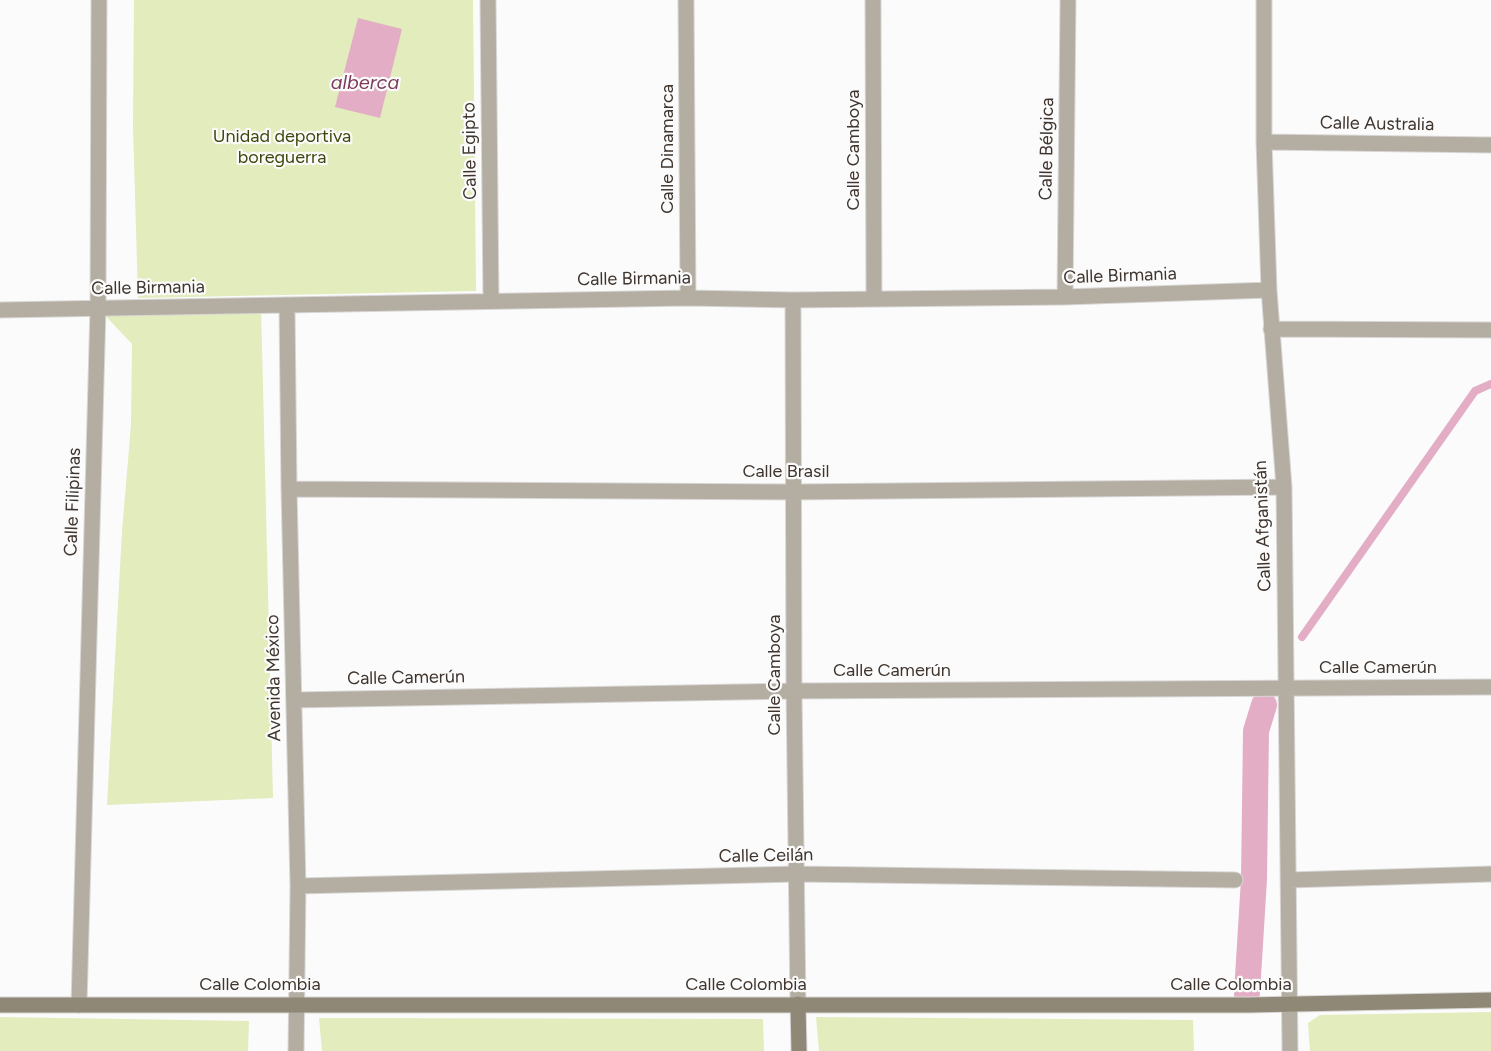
<!DOCTYPE html>
<html>
<head>
<meta charset="utf-8">
<style>
  body { margin:0 }
  canvas { display:block; background:#fbfbfb }
</style>
</head>
<body>
<canvas width="1491" height="1051"></canvas>
<script>
const ctx = document.querySelector('canvas').getContext('2d');
ctx.lineJoin = 'round';
function paint(path, color) {
  ctx.fillStyle = color;
  ctx.fill(path, 'evenodd');
}
function toPath(rows) {
  const path = new Path2D();
  for (const r of rows) {
    path.moveTo(r[0], r[1]);
    for (let i = 2; i < r.length; i += 2) path.lineTo(r[i], r[i + 1]);
  }
  return path;
}
function stroke(path, color, width, dash) {
  ctx.strokeStyle = color;
  ctx.lineWidth = width;
  ctx.lineCap = dash ? 'butt' : 'round';
  ctx.setLineDash(dash || []);
  ctx.stroke(path);
}
function write(font, color, halo, rows, align = 'center') {
  ctx.font = font + ' Figtree,sans-serif';
  ctx.lineWidth = 4.5;
  ctx.setLineDash([]);
  ctx.textBaseline = 'middle';
  ctx.strokeStyle = halo;
  ctx.fillStyle = color;
  for (const [text, x, y, turn = 0] of rows) {
    ctx.save();
    ctx.translate(x, y);
    ctx.rotate((+turn || 0) * Math.PI / 180);
    ctx.textAlign = isNaN(turn) ? turn : align;
    if (halo) ctx.strokeText(text, 0, 0);
    ctx.fillText(text, 0, 0);
    ctx.restore();
  }
}
paint(toPath([
  [134,0,473,0,476,291,138,298,133,125],
  [261,305,273,798,107,805,122,531,131,425,132,344,98,308],
  [1491,1012,1491,1051,1310,1051,1308,1023,1320,1015],
  [0,1017,249,1021,248,1051,0,1051],
  [816,1017,1193,1020,1194,1051,819,1051],
  [319,1018,763,1019,764,1051,322,1051]
]), '#e2ecbd');
paint(toPath([
  [358,18,402,29,380,118,335,107]
]), '#e3aec5');
stroke(toPath([
  [1302,637,1475,391,1491,384]
]), '#e3aec5', 8);
stroke(toPath([
  [1247,993,1254,879,1256,731,1264,705]
]), '#e3aec5', 26);
const street = toPath([
  [488,0,491,301],
  [686,0,688,298],
  [873,0,874,299],
  [1264,0,1264,142,1269,290,1284,487,1290,1051],
  [1264,142,1491,145],
  [1065,297,1068,0],
  [793,300,794,691,798,1004],
  [287,305,289,489,298,886,296,1051],
  [0,310,688,298,793,300,1065,297,1269,290],
  [1271,329,1491,330],
  [289,489,793,492,1284,487],
  [294,700,794,691,1491,687],
  [1289,880,1491,874],
  [298,886,797,874,1235,880],
  [79,1005,98,308,99,0]
]);
const secondary = toPath([
  [798,1004,799,1051],
  [0,1005,1249,1005,1491,1000]
]);
stroke(street, '#d9d7d6', 17);
stroke(secondary, '#d9d7d6', 17);
stroke(street, '#b3ada2', 15);
stroke(secondary, '#8f8877', 15);
write('18px', '#3f352e', '#fbfbfb', [
  ["Calle Australia",1377,124,1],
  ["Calle Dinamarca",668,149,-90],
  ["Calle Bélgica",1047,149,-89],
  ["Calle Camboya",854,150,-90],
  ["Calle Egipto",470,151,-91],
  ["Calle Birmania",1120,276,-2],
  ["Calle Birmania",634,279,-1],
  ["Calle Birmania",148,288,-1],
  ["Calle Brasil",786,472],
  ["Calle Filipinas",73,502,-88],
  ["Calle Afganistán",1263,526,-92],
  ["Calle Camerún",1378,668],
  ["Calle Camerún",892,671],
  ["Calle Camboya",775,675,-90],
  ["Avenida México",274,678,-91],
  ["Calle Camerún",406,678,-1],
  ["Calle Ceilán",766,856,-1],
  ["Calle Colombia",260,985],
  ["Calle Colombia",746,985],
  ["Calle Colombia",1231,985]
]);
write('18px', '#3f470c', '#fbfbfb', [
  ["Unidad deportiva",282,137],
  ["boreguerra",282,158]
]);
write('italic 20px', '#7c3b5c', '#fbfbfb', [
  ["alberca",365,83]
]);
</script>
</body>
</html>
